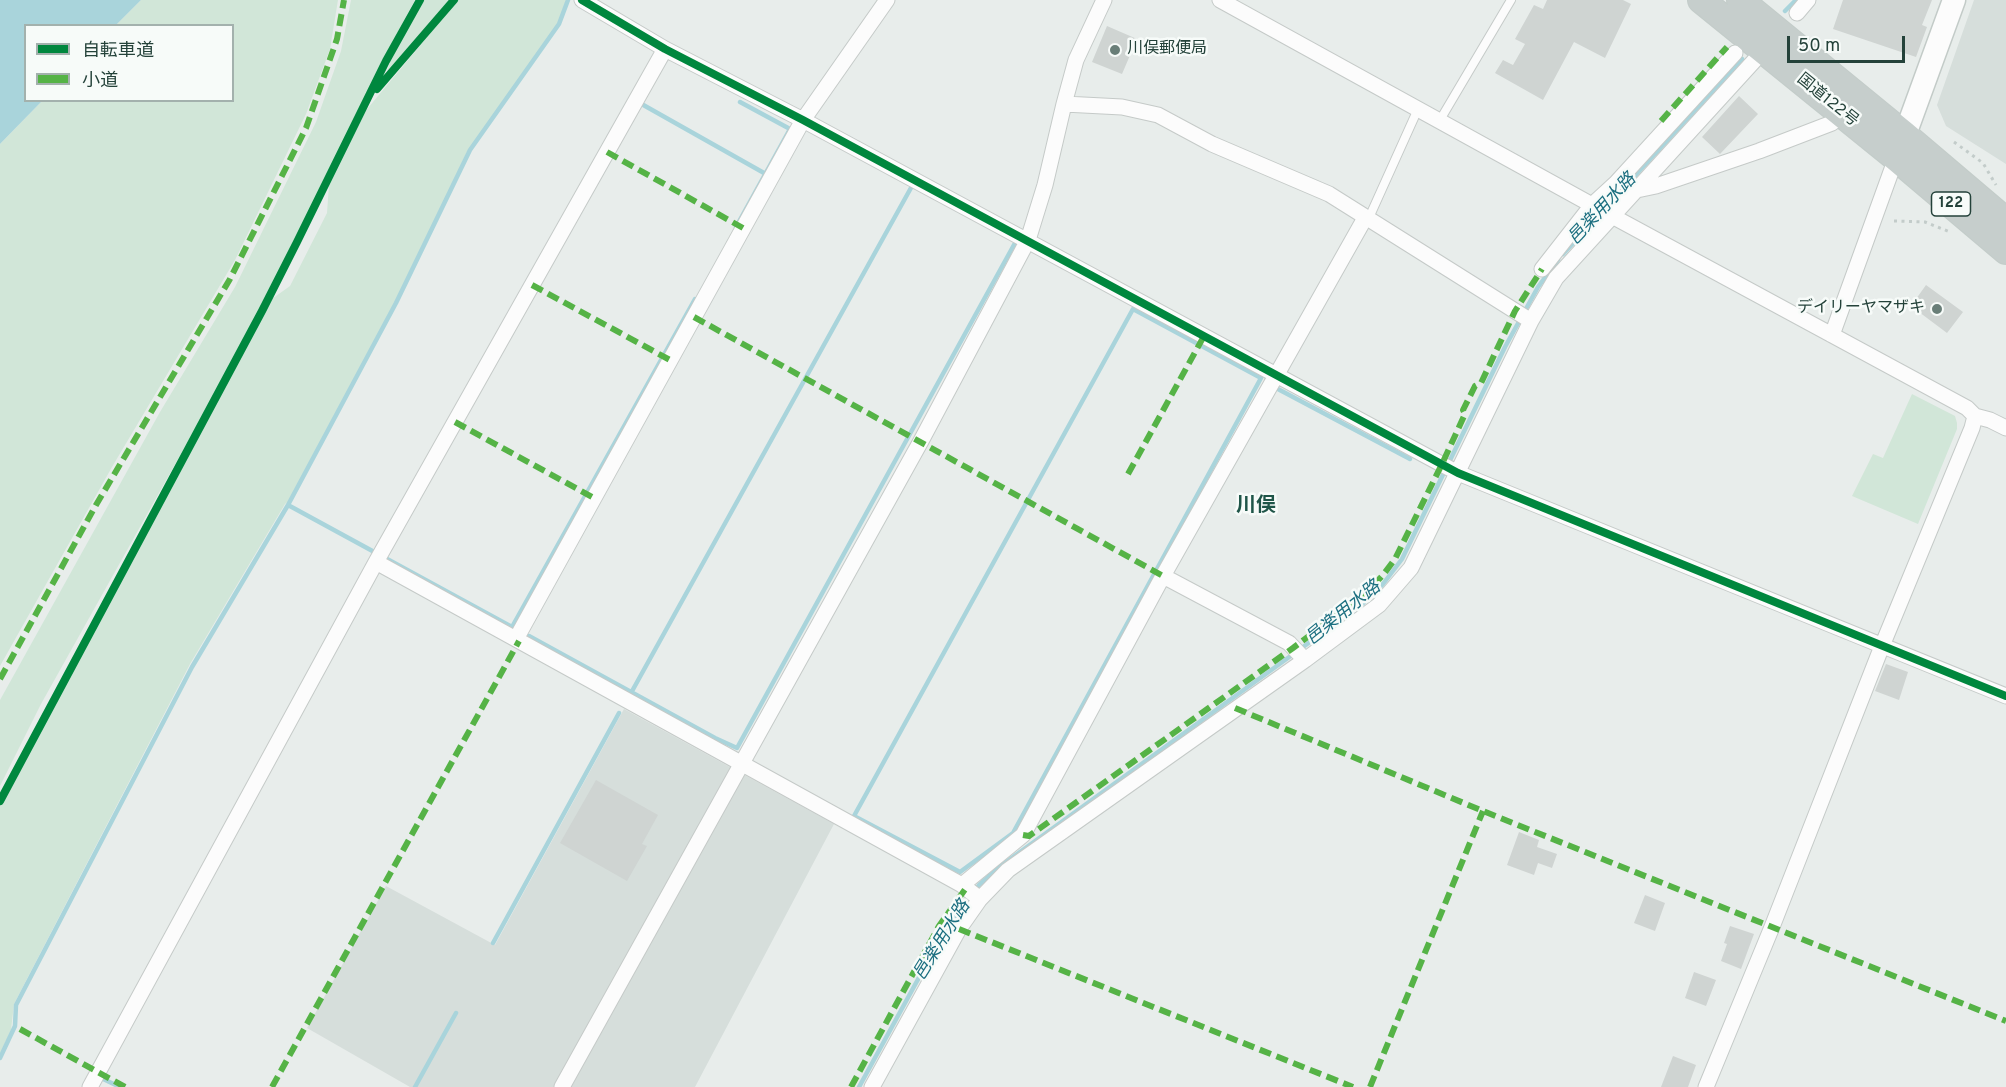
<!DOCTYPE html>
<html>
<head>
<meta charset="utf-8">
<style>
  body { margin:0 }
  #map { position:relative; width:2006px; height:1087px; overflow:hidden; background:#e8edeb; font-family:Overpass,"Noto Sans JP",sans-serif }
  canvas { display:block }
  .legend { position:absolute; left:24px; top:24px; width:210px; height:78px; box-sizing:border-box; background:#f7fbf9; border:2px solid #a3b1ad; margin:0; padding:8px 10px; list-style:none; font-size:18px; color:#24423a }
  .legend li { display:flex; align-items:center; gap:12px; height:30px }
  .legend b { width:30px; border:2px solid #a3b1ad }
  .scale { position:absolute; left:1787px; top:36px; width:118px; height:27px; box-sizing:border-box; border:3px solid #24423a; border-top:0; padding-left:8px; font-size:18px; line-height:21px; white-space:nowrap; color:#24423a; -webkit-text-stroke:4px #f7fbf9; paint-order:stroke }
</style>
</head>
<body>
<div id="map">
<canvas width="2006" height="1087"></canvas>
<ul class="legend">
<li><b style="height:8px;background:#00873e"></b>自転車道</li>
<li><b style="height:8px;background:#55b346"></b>小道</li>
</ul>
<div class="scale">50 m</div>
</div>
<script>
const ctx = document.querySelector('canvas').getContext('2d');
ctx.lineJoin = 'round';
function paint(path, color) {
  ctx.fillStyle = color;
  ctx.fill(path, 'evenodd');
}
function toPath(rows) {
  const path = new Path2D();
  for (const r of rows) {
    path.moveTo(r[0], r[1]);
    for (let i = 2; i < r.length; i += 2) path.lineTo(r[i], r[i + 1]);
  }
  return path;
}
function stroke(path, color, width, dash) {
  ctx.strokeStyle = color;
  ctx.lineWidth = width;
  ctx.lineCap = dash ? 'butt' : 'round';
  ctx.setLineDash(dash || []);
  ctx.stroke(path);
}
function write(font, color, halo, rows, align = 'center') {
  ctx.font = font + ' Overpass,"Noto Sans JP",sans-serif';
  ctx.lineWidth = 5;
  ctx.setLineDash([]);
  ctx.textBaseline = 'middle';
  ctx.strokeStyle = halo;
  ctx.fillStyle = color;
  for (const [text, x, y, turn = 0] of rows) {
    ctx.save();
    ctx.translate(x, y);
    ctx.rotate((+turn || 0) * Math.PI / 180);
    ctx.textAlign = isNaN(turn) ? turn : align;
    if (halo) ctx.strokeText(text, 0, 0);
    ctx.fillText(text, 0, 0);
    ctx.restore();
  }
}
paint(toPath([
  [1974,0,2006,0,2006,164,1946,126,1937,105],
  [624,709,834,824,695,1087,410,1087,307,1028,386,886,495,945]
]), '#d6dedb');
paint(toPath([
  [141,0,338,0,330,49,306,114,235,260,112,467,0,666,0,144,42,101,232,100,232,26,116,25],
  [351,0,415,0,381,63,303,223,216,391,41,704,0,786,0,700,160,412,235,287,316,122,341,51],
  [422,0,449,0,387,72,393,52],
  [458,0,566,0,558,23,467,152,398,298,289,501,285,504,190,664,14,1004,11,1030,0,1054,0,805,97,621,221,394,269,301,290,286,327,213,329,185,363,114],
  [1912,394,1955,416,1957,423,1957,429,1918,524,1852,496,1873,454,1883,458]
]), '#d1e6d8');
paint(toPath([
  [0,0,141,0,116,25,26,26,26,100,42,101,0,144]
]), '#a9d4db');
stroke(toPath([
  [1785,11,1796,0],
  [638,102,764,173],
  [736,227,790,129,740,102],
  [1563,254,1742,59],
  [1133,309,1261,378,1013,833,960,872,854,816,1133,309],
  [1276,388,1410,459],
  [288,505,512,627,695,299],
  [529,636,715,738,737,748,1015,243],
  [631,693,912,186],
  [493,943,619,713],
  [0,1058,15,1026,16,1005,192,667,288,505,396,303,470,150,559,24,568,0],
  [99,1077,120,1087],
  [415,1087,456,1013],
  [859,1087,945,930,979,885,1002,865,1361,605,1383,584,1402,559,1505,347,1538,287,1558,260]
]), '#a9d4db', 4.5);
paint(toPath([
  [1547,0,1623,0,1631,4,1605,58,1574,42,1543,100,1495,73,1503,60,1513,65,1525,44,1515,39,1534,5,1543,9],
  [1843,0,1932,0,1922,25,1927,27,1916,57,1833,29],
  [1107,26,1137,39,1122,74,1092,62],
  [1739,96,1758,114,1720,154,1702,137],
  [1926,285,1963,312,1947,333,1911,306],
  [1886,664,1908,672,1899,700,1875,691],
  [596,780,658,815,642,844,647,846,627,881,560,843],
  [1519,832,1539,840,1537,847,1557,854,1552,868,1538,863,1534,875,1507,865],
  [1645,895,1665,903,1655,931,1634,923],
  [1730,926,1754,934,1741,969,1721,961,1727,944,1724,943],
  [1694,972,1716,980,1706,1006,1685,998],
  [1673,1056,1696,1065,1688,1087,1661,1087]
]), '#cfd4d2');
const service = toPath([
  [1440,120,1511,0],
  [1368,220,1418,109]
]);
const minor = toPath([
  [582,0,665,49,803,120,1458,473,2006,696],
  [1220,0,1612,216,1967,408,1975,416,1972,428,1882,646,1772,927,1706,1087],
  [1797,13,1808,0],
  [1064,104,1122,107,1158,115,1212,144,1329,194,1531,321],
  [1637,190,1656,186,1759,151,1832,123,1843,114],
  [1542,269,1592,205,1616,183,1735,53],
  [1832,335,1896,158],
  [1975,416,1990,420,2006,428],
  [376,562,962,885,980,899],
  [1163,576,1289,643,1305,660],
  [516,639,803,120,887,0],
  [962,885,1023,835,1163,576,1365,218],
  [90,1087,376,562,665,49],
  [562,1087,921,441,1028,240,1045,185,1064,104,1076,60,1104,0],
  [872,1087,959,929,980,899,1008,870,1305,660,1379,605,1411,568,1531,321,1556,278,1764,50]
]);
const secondary = toPath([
  [1899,151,1954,0]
]);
const trunk = toPath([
  [1701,0,1896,158,2006,251],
  [1740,0,1905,135,2006,221]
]);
stroke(service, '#c5cac8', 10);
stroke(minor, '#c5cac8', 17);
stroke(secondary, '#c3cbc8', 25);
stroke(trunk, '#c3ccc9', 28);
stroke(toPath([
  [1954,142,1983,163,1996,185],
  [1894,221,1925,222,1950,232]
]), '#c3ccca', 3, [3, 4.5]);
stroke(service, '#fcfcfc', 8);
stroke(minor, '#fcfcfc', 15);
stroke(secondary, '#fcfcfc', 22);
stroke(trunk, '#c6cecc', 26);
stroke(toPath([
  [1661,121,1727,47],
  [607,152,743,228],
  [532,285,670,360],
  [694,317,1163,576],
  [455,422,594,498],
  [1128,474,1204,336],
  [0,679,96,505,230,279,306,128,337,39,344,0],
  [1235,708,1483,811,2006,1021],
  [1023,835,1029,836,1293,648,1365,594,1383,575,1395,559,1442,464,1465,414,1463,410,1475,386,1481,383,1515,311,1542,269],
  [959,929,1353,1087],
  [20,1029,125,1087],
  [272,1087,519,641],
  [851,1087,939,926,966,888],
  [1370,1087,1483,811]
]), '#55b346', 6, [12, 6]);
stroke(toPath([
  [582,0,665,49,803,120,1458,473,2006,696],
  [377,89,454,0],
  [0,801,262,311,297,242,386,61,420,0]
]), '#00873e', 8);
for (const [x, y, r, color] of [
  [1115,50,6,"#697e78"],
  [1937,309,6,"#697e78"]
]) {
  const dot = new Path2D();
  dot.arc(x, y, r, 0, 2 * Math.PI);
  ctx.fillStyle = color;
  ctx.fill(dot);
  stroke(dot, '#f7fbf9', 2);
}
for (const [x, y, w] of [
  [1951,204,39]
]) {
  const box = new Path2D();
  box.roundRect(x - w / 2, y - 12, w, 24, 4.5);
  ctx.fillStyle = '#f7fbf9';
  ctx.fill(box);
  stroke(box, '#24423a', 1.5);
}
write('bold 15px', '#24423a', null, [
  ["122",1951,204]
]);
write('16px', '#24423a', '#f7fbf9', [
  ["川俣郵便局",1127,50],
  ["デイリーヤマザキ",1925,309,"right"]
], 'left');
write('16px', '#24423a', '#f7fbf9', [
  ["国道122号",1827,101,39]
]);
write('italic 18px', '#1c6f80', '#f7fbf9', [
  ["邑楽用水路",1603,210,-47],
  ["邑楽用水路",1344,614,-39],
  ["邑楽用水路",943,941,-58]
]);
write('bold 20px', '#1f5548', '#f7fbf9', [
  ["川俣",1256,507]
]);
</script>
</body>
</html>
